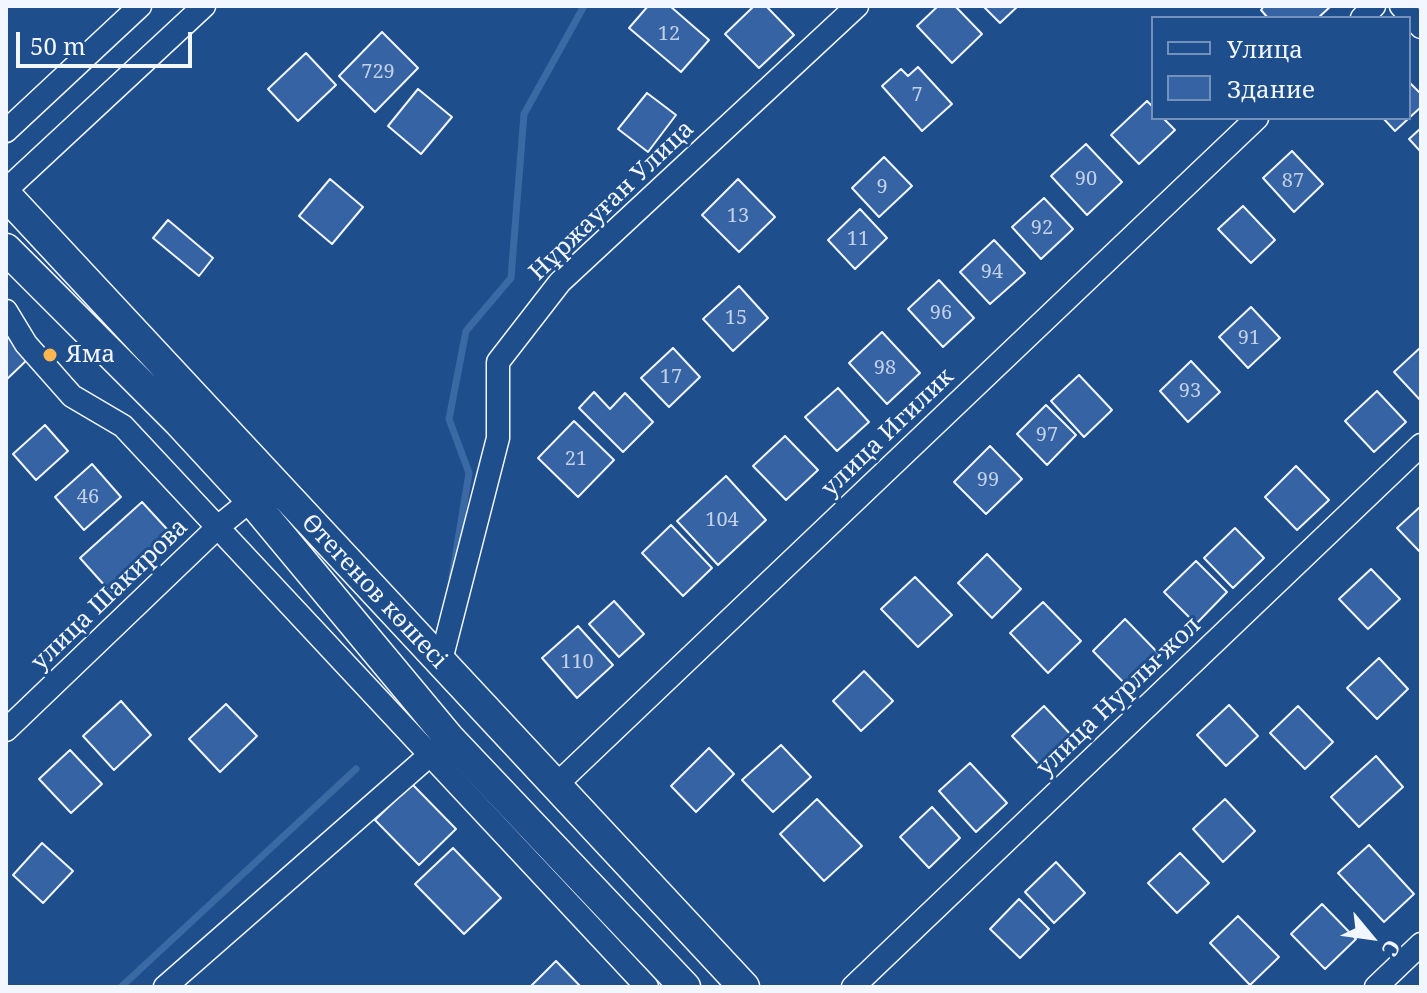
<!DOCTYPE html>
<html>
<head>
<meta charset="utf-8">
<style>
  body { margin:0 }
  #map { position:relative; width:1427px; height:993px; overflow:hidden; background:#1f4e8c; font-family:"Noto Serif",serif }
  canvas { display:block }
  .frame { position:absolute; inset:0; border:8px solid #f2f6ff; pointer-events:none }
  .legend { position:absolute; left:1151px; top:16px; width:260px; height:104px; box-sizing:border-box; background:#1f4e8c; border:2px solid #7391ba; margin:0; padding:10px 14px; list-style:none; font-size:24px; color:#f2f6ff }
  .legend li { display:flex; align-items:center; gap:16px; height:40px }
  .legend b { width:40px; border:2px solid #7391ba }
  .north { position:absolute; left:1331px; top:897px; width:80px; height:80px; -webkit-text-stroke:6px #1f4e8c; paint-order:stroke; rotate:119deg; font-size:22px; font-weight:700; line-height:32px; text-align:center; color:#f2f6ff }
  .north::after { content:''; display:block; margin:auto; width:28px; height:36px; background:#f2f6ff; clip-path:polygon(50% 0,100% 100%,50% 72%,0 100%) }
  .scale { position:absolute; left:16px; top:32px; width:176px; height:36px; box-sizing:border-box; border:4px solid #f2f6ff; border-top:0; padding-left:10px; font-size:24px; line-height:28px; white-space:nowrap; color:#f2f6ff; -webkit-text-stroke:6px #1f4e8c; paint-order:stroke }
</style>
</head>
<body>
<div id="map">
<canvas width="1427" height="993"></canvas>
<div class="frame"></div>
<ul class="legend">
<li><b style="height:10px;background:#1f4e8c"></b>Улица</li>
<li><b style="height:22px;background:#3563a3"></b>Здание</li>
</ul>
<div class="north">С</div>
<div class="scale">50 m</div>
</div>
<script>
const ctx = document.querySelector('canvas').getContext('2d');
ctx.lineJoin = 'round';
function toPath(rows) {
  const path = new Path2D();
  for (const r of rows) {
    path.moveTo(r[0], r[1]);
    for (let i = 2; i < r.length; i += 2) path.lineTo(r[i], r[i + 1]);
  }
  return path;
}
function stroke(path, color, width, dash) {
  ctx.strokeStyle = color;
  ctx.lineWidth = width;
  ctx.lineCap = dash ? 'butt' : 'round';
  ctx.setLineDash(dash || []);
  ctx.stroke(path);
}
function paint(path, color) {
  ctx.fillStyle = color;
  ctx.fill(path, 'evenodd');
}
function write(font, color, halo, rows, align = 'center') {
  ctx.font = font + ' "Noto Serif",serif';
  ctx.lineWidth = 6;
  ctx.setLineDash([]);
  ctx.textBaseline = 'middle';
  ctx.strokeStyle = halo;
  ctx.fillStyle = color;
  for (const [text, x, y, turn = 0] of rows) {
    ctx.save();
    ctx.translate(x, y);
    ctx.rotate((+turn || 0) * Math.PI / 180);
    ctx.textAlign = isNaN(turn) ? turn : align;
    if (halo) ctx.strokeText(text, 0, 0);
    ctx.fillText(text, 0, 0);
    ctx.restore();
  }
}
stroke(toPath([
  [452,577,469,473,449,419,466,331,511,278,524,114,584,6],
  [121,987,356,769]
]), '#3b69a3', 7);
const building = toPath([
  [648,6,670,6,709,40,681,72,629,28,648,6],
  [754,6,766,6,794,35,759,68,725,34,754,6],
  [938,6,955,6,982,34,952,63,917,26,938,6],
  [983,6,1018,6,1000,23,983,6],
  [1264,6,1331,6,1318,18,1268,18,1261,10,1264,6],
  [382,32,418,68,375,112,339,76,382,32],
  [306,53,336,85,298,121,268,89,306,53],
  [918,67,952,104,922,131,882,86,901,69,908,76,918,67],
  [1409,82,1421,94,1421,107,1395,131,1383,118,1409,118,1409,82],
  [418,89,452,117,421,154,388,126,418,89],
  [647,93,676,115,648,152,618,129,647,93],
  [1147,101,1153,107,1153,118,1163,118,1175,130,1139,164,1111,135,1147,101],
  [1421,128,1421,152,1409,139,1421,128],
  [1086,144,1122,182,1087,215,1051,176,1086,144],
  [1292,151,1323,184,1294,212,1263,178,1292,151],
  [884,157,912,186,879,217,852,188,884,157],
  [330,179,363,207,332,244,299,216,330,179],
  [738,179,775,217,739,252,702,215,738,179],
  [1044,198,1073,229,1041,259,1012,227,1044,198],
  [1243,206,1275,240,1251,263,1218,229,1243,206],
  [860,209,887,238,855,269,828,240,860,209],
  [168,220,213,258,199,276,153,238,168,220],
  [994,240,1025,273,990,304,960,272,994,240],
  [939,280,974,318,943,347,908,309,939,280],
  [739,286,768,318,733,351,703,319,739,286],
  [1251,307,1280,338,1248,368,1219,337,1251,307],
  [882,332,920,373,887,404,849,363,882,332],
  [6,334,29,358,6,380,6,334],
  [1421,347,1421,401,1394,372,1421,347],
  [673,348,700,377,669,407,641,378,673,348],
  [1191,361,1220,392,1188,422,1160,391,1191,361],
  [1079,375,1112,410,1084,437,1051,401,1079,375],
  [838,388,869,422,837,451,805,417,838,388],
  [1377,391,1406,422,1374,452,1345,421,1377,391],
  [594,392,610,409,625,393,653,422,623,452,579,408,594,392],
  [1046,405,1076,435,1047,465,1017,434,1046,405],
  [574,421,614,460,578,497,538,458,574,421],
  [45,425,68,451,36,480,13,454,45,425],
  [785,436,818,470,786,500,753,466,785,436],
  [990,446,1022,479,986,514,954,482,990,446],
  [92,464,121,497,84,530,55,497,92,464],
  [1296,466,1329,500,1297,530,1265,497,1296,466],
  [726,476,766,520,718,565,677,521,726,476],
  [142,502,177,540,114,596,80,558,142,502],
  [1421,506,1421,553,1397,528,1421,506],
  [671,525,712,568,683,596,642,553,671,525],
  [1235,528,1264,558,1233,588,1204,558,1235,528],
  [987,554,1021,589,992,618,958,583,987,554],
  [1196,561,1227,592,1196,624,1164,592,1196,561],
  [1371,569,1400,599,1368,629,1339,599,1371,569],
  [915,577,952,615,918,647,881,609,915,577],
  [614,601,644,634,619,657,589,624,614,601],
  [1043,602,1081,641,1048,673,1010,633,1043,602],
  [1125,619,1160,655,1127,686,1093,651,1125,619],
  [578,626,613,665,577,698,542,658,578,626],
  [1379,658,1408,689,1377,719,1347,688,1379,658],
  [864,671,893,701,861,731,833,701,864,671],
  [121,701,151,735,114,770,83,736,121,701],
  [226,704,257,736,220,772,189,739,226,704],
  [1229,705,1258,736,1226,766,1197,735,1229,705],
  [1044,706,1073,737,1041,767,1012,736,1044,706],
  [1298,706,1333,742,1305,769,1270,733,1298,706],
  [781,745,811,777,773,812,742,780,781,745],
  [709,748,734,774,696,812,671,786,709,748],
  [70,750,102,784,71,813,39,779,70,750],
  [1376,756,1403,787,1359,827,1331,797,1376,756],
  [970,763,1007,803,976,832,939,791,970,763],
  [412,784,456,829,419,865,375,820,412,784],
  [817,799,862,846,824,881,780,834,817,799],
  [1225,799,1255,831,1223,862,1193,829,1225,799],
  [932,807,960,838,929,868,900,837,932,807],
  [42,843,73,871,43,903,13,875,42,843],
  [1369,845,1414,894,1384,922,1338,873,1369,845],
  [453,848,501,898,464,934,415,884,453,848],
  [1180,853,1209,883,1177,913,1148,883,1180,853],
  [1056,862,1085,893,1054,923,1025,892,1056,862],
  [1019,899,1049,929,1020,958,990,929,1019,899],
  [1322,904,1356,939,1325,969,1291,934,1322,904],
  [1238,916,1279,957,1250,985,1210,943,1238,916],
  [556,961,581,987,530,987,556,961]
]);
paint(building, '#3563a3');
stroke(building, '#f2f6ff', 2);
const minor = toPath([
  [1401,6,1421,27],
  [1362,18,1374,6],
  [6,131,140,6],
  [6,190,204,6],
  [6,311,26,344,72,396,123,426,647,987],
  [440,664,498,438,498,362,560,282,857,6],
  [6,730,219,526,251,500],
  [555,786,1257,118],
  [165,987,439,747],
  [853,987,1421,445],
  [1376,987,1421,944]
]);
const secondary = toPath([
  [6,195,744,987],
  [6,249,179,422,251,500,449,738,685,987]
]);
stroke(minor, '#f2f6ff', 25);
stroke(secondary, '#f2f6ff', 33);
stroke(minor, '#1f4e8c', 22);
stroke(secondary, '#1f4e8c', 30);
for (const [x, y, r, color] of [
  [50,355,8,"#ffb74d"]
]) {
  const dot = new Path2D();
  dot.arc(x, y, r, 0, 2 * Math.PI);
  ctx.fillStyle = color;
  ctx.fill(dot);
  stroke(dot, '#1f4e8c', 3);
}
write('20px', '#c3d1e8', null, [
  ["12",669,34],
  ["729",378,72],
  ["7",917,95],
  ["90",1086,179],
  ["87",1293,181],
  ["9",882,187],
  ["13",738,216],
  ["92",1042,228],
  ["11",858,239],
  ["94",992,272],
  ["96",941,313],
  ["15",736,318],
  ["91",1249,338],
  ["98",885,368],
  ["17",671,377],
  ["93",1190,391],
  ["97",1047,435],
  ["21",576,459],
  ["99",988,480],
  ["46",88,497],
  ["104",722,520],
  ["110",577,662]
]);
write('24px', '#f2f6ff', '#1f4e8c', [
  ["Нұржауған Улица",612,201,-44],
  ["улица Игилик",888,433,-44],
  ["Өтегенов көшесі",374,592,47],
  ["улица Шакирова",110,595,-44],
  ["улица Нурлы жол",1119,697,-44]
]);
write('24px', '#f2f6ff', '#1f4e8c', [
  ["Яма",66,355]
], 'left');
</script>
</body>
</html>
